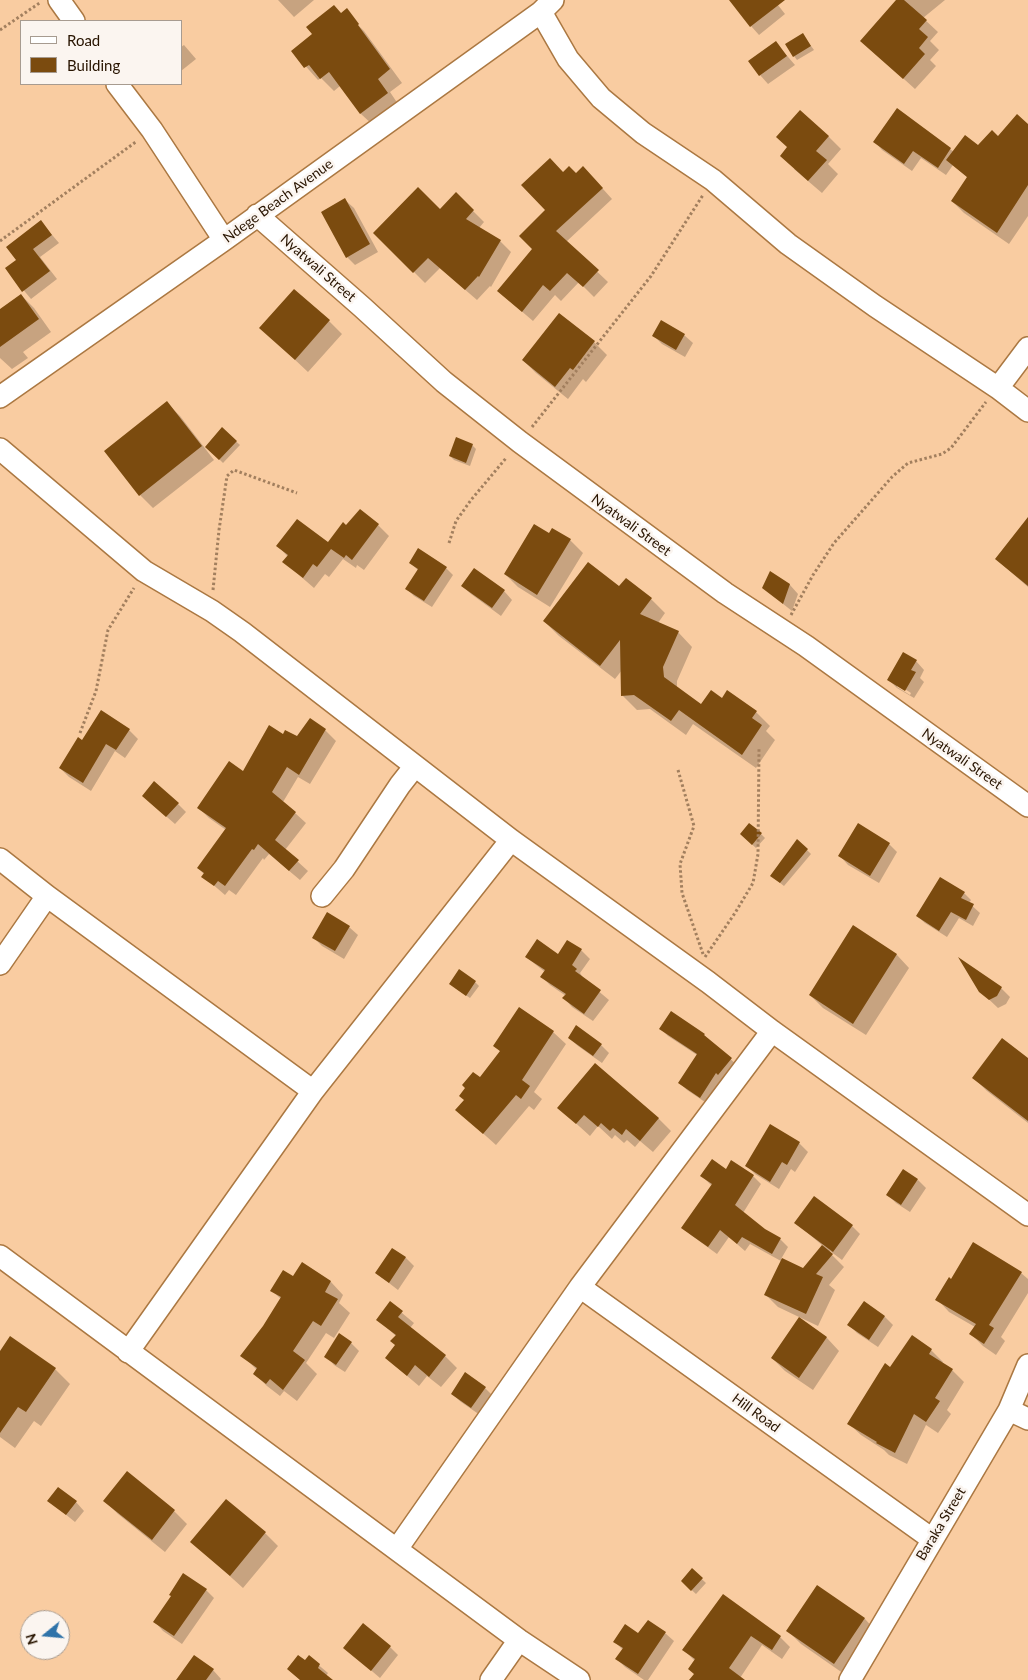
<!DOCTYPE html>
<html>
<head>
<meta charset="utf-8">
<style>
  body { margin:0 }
  #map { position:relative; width:1028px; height:1680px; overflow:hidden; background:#f9cca1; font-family:Lato,sans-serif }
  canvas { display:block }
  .legend { position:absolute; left:20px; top:20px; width:162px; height:65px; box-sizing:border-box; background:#fbf5f0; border:1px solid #a79b90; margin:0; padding:6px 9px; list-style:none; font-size:15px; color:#281400 }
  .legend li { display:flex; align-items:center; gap:10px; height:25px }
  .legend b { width:25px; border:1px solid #a79b90 }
  .north { position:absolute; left:20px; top:1610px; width:50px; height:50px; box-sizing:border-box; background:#fbf5f0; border:1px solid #a79b90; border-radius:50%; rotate:253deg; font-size:14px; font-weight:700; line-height:20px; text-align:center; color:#281400 }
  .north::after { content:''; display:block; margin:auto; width:18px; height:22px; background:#2f73a9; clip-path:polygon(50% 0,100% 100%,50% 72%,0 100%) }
</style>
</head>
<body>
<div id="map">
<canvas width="1028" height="1680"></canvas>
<ul class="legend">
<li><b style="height:6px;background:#fff"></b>Road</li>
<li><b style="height:14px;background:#7b4b0f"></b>Building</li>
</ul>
<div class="north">N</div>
</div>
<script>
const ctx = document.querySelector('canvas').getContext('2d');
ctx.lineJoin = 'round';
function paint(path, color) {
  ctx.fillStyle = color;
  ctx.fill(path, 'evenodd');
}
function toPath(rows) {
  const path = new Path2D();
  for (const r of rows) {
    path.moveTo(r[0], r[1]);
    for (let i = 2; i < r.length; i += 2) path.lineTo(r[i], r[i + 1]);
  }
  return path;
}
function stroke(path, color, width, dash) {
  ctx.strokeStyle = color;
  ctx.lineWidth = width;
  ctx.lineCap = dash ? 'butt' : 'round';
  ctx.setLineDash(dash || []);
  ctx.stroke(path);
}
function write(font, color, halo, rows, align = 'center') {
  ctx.font = font + ' Lato,sans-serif';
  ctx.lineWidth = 5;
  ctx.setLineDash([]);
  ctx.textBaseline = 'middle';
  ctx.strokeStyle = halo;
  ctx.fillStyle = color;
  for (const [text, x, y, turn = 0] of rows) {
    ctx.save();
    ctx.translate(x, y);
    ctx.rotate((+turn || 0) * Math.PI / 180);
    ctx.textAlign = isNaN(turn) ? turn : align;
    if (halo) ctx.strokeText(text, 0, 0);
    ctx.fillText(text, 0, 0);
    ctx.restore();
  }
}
paint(toPath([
  [278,0,314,0,294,17],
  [737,0,774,0,785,14,759,35,751,26],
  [898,0,945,0,923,18,938,32,930,41,939,50,930,60,936,66,915,89,874,52],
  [351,18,364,31,402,83,390,92,400,107,374,126,361,114,340,86,334,91,321,78,318,80,292,51],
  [803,35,814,50,797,60,794,56],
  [776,43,795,65,768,84,760,75],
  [184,45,196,59,181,71,181,47],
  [1028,125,1028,216,1009,244,964,213,952,201,968,178,953,165,946,175,921,158,912,171,882,150,875,142,950,149,954,152,979,147],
  [828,136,841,149,828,164,838,174,822,193,794,169],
  [563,174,594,179,612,199,566,242,608,282,594,297,579,282,561,301,555,295,533,321,498,291,533,249,546,210],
  [456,194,484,222,479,228,500,241,511,252,491,287,490,286,477,300,440,268,425,283,375,233,440,210],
  [345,200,354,208,378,252,355,265,347,257],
  [41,222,59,243,40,257,57,279,31,299,6,269,18,260],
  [21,295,34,308,51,332,23,352,28,358,12,369,0,358,0,310],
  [560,315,594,342,607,355,586,382,583,379,568,399,536,373,523,360],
  [329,321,342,334,308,372,261,328],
  [653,335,684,335,693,343,685,357,662,344],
  [167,403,180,416,214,460,153,508,140,495],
  [222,429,240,445,223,463,207,447],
  [472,445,476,449,470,466,454,460,450,456],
  [378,525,389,536,364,570,357,565,356,568,343,559,329,577,325,574,314,588,284,562,288,557,278,546,328,544,347,527],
  [1028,532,1028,587,996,559],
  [570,540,583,553,550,607,518,587,505,574],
  [410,563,446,568,453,575,432,607,414,596,407,589,418,570],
  [771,573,790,585,798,594,792,611,763,588],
  [462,586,504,591,512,600,501,616,471,594],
  [619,588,651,599,665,613,658,623,678,632,692,647,677,681,677,688,702,706,722,699,756,712,770,726,766,731,775,740,756,768,693,724,686,735,650,709,637,710,622,695,622,670,615,679,559,636,544,621],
  [916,661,924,670,920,678,924,682,914,698,897,688,889,680],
  [897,684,911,693,910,695,897,687],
  [310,719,325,730,336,741,310,784,298,777,283,802,306,823,285,850,308,871,300,880,269,854,264,860,263,858,236,895,229,890,225,895,203,876,204,874,198,868,226,830,209,818,199,808,243,773,283,735,297,738],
  [129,730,138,739,125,758,115,751,91,791,69,777,60,768,82,741],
  [152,804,178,804,186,812,175,824],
  [761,834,765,838,756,848,745,838],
  [889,844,897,852,879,883,848,865,840,856],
  [807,850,811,854,784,886,775,879],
  [964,893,971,900,969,903,980,913,973,926,959,918,947,937,925,923,917,916],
  [349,927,358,935,344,959,322,946,314,938],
  [853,927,897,955,909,968,866,1035,823,1008,810,995],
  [581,950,590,959,580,973,584,979,609,1000,593,1021,572,1007,564,998,566,996,550,985,542,977,545,972,526,957,558,955],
  [475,982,479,986,470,998,455,988],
  [1001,988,1010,997,1006,1004,998,1008,980,991],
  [671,1013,704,1035,738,1066,708,1104,687,1090,680,1083,697,1055,668,1036,661,1029],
  [553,1032,566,1044,534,1092,542,1099,534,1110,529,1106,496,1145,457,1110,501,1052,494,1046],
  [569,1038,601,1045,609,1053,602,1063,578,1046],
  [1028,1060,1028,1123,987,1091,974,1078],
  [559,1108,658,1118,671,1131,653,1152,640,1141,635,1147,627,1140,624,1143,615,1135,612,1139,598,1126,590,1136],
  [771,1126,799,1143,808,1152,795,1172,791,1169,779,1189,755,1174,747,1166],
  [732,1162,753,1176,761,1184,743,1213,764,1230,780,1239,788,1247,781,1259,803,1269,823,1246,796,1223,852,1226,860,1234,842,1260,830,1251,829,1252,844,1267,829,1285,835,1290,818,1326,778,1307,766,1295,781,1261,750,1244,745,1251,729,1237,717,1254,691,1235,683,1228,712,1186,702,1176,726,1170],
  [918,1180,926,1188,910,1212,896,1203,888,1195],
  [393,1249,406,1258,414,1266,398,1290,376,1273],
  [302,1264,331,1282,343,1295,339,1303,350,1313,334,1338,326,1333,306,1363,317,1374,297,1401,284,1391,280,1396,267,1386,254,1373,257,1370,242,1355,264,1326,281,1299,272,1291,293,1278],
  [1021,1273,1028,1279,1028,1293,1001,1337,1005,1341,996,1355,983,1346,971,1334,975,1327,949,1312,937,1299,952,1280],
  [390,1303,414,1323,410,1328,445,1356,457,1368,441,1387,427,1376,419,1386,386,1358,396,1345,396,1336,378,1320],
  [864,1303,885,1317,893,1325,878,1347,857,1333,849,1325],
  [799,1319,827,1338,839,1351,813,1390,785,1371,772,1358],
  [351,1343,359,1351,345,1372,334,1365,326,1356],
  [931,1350,943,1362,942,1363,952,1370,964,1382,947,1410,951,1414,938,1433,926,1425,907,1464,889,1455,884,1450,861,1435,849,1424,891,1368],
  [0,1353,55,1369,70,1384,41,1426,34,1421,15,1448,0,1437],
  [485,1388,493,1396,480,1415,461,1402,452,1394],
  [127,1473,174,1511,187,1524,165,1552,118,1514,105,1501],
  [49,1501,76,1502,84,1511,75,1522],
  [265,1533,278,1546,243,1588,192,1542],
  [692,1570,706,1583,696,1594,682,1581],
  [818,1587,865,1619,877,1632,847,1676,801,1644,788,1631],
  [206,1590,214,1598,182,1644,163,1631,155,1622,172,1597],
  [723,1595,780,1637,790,1647,782,1659,762,1645,740,1678,742,1680,696,1680,695,1661,684,1650],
  [665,1633,674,1641,648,1680,644,1680,625,1667,617,1659,623,1650,615,1642,639,1635],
  [390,1647,398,1655,380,1678,345,1648],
  [309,1657,328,1673,326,1676,330,1680,300,1680,288,1669,305,1662],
  [213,1670,221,1679,220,1680,185,1680]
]), '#0003');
paint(toPath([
  [729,0,785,0,750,27],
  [896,0,904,0,927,20,919,29,928,37,919,48,925,54,903,79,860,41],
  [334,5,341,13,347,8,359,24,358,25,390,69,378,79,388,93,360,114,329,72,320,79,309,65,304,68,291,51,312,34,306,27],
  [803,33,811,46,793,57,785,44],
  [776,41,787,56,759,76,748,61],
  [897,108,951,148,938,168,913,151,904,164,873,142],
  [800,110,829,136,816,151,827,160,808,181,780,156,787,147,776,137],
  [1017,114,1028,124,1028,185,997,233,951,201,967,177,946,160,965,135,978,145,992,130,998,136],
  [550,158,563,172,569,166,576,173,583,166,603,188,556,231,599,270,583,287,567,273,550,291,543,285,522,312,497,291,532,249,519,236,545,210,521,185],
  [418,187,440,209,456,192,474,210,466,219,501,240,479,277,478,276,465,290,428,258,413,273,373,233],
  [345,198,370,244,346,258,321,212],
  [41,220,52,235,33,249,50,271,22,292,5,268,16,260,6,247],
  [294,289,330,320,295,360,259,328],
  [21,294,39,319,0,347,0,309],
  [559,313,595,341,573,370,570,368,555,387,522,360],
  [661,320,685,334,676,350,652,336],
  [167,401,202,446,139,496,104,451],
  [222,427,237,441,219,460,205,447],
  [456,437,473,444,466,463,449,456],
  [360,509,379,524,352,560,346,555,344,558,331,549,317,567,313,564,303,578,282,562,288,555,276,546,297,519,328,542,343,522,346,525],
  [1028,517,1028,586,995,559],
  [534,524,549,533,552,528,571,539,537,595,504,574],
  [418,548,447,567,424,601,405,589,418,569,409,563],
  [588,562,619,586,626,578,652,598,640,614,679,631,663,667,664,677,701,704,711,690,722,698,727,690,757,711,752,718,762,725,742,755,679,710,671,721,634,695,621,696,620,640,600,666,543,621],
  [474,568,505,590,492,608,461,586],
  [770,571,790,584,783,604,762,588],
  [903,652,917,660,911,670,916,672,905,691,887,680],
  [101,710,130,729,116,750,106,744,83,783,59,768,78,737,82,740],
  [310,718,326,729,299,775,287,767,272,792,296,812,275,840,299,860,289,871,258,844,254,850,252,849,225,886,218,881,214,886,201,877,204,873,197,868,226,828,197,808,229,761,243,771,269,725,283,734,285,730,297,736],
  [154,781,179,803,166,817,142,796],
  [749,823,762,833,752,845,740,834],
  [858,823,890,843,870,876,838,856],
  [797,839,808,849,780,883,770,876],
  [940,877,965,892,961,898,974,904,966,920,951,912,939,931,916,916],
  [327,912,350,926,335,951,312,938],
  [853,925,897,954,853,1024,809,995],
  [537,939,558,954,567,940,582,949,572,965,577,969,575,971,601,990,584,1014,562,998,566,994,540,977,545,970,525,957],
  [958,957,1002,987,997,996,989,1000,979,992],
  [459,969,476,981,466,996,449,984],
  [519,1007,554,1031,522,1080,530,1086,521,1099,516,1095,483,1134,455,1110,464,1100,459,1096,465,1088,462,1085,473,1072,480,1077,500,1051,493,1046],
  [671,1011,705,1034,704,1035,732,1058,718,1075,716,1073,700,1098,678,1083,697,1054,659,1029],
  [576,1025,602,1044,593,1056,568,1038],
  [1002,1038,1028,1058,1028,1121,972,1078],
  [595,1063,659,1118,640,1141,626,1129,622,1135,613,1128,610,1131,601,1123,598,1127,584,1115,576,1124,557,1108],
  [770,1124,800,1142,787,1165,782,1162,770,1182,745,1166],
  [712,1159,726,1169,731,1160,754,1175,735,1205,765,1229,781,1238,772,1254,742,1237,737,1244,720,1230,708,1247,681,1228,712,1184,700,1176],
  [903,1169,918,1179,901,1205,886,1195],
  [814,1196,853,1225,833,1252,794,1223],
  [973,1242,1022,1272,989,1325,994,1328,984,1344,969,1334,976,1324,935,1300,949,1277,951,1279],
  [822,1245,833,1254,816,1274,823,1277,806,1314,764,1295,782,1258,803,1268],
  [392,1248,406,1257,389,1283,375,1273],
  [302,1262,331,1281,325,1292,338,1299,321,1326,313,1321,293,1351,305,1360,283,1390,270,1379,266,1384,253,1374,257,1368,240,1356,263,1326,281,1297,270,1291,283,1270,293,1276],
  [390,1301,403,1311,398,1317,446,1355,429,1377,415,1365,407,1376,385,1358,395,1345,390,1341,396,1335,376,1320],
  [864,1301,885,1316,869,1340,847,1325],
  [799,1317,827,1337,799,1378,771,1358],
  [339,1333,352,1342,336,1365,324,1357],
  [912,1335,932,1349,929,1354,953,1369,935,1398,940,1401,926,1422,914,1414,895,1453,876,1443,877,1442,847,1424,885,1363,890,1367],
  [10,1336,56,1368,26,1412,18,1407,0,1433,0,1351],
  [465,1372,486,1387,471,1408,451,1394],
  [127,1471,175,1510,152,1540,103,1501],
  [58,1487,77,1501,66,1515,47,1501],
  [226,1499,266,1532,230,1576,190,1542],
  [692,1568,703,1578,691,1591,681,1581],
  [183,1573,207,1589,174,1636,153,1622,171,1596,169,1595],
  [817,1585,865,1618,834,1664,786,1631],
  [723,1594,781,1636,772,1650,751,1636,729,1668,745,1680,689,1680,694,1674,688,1669,695,1659,682,1650],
  [648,1620,666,1632,638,1674,615,1659,623,1648,613,1642,625,1624,638,1633],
  [363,1623,391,1646,371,1671,343,1648],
  [194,1655,214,1669,206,1680,176,1680],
  [298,1655,305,1660,309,1655,320,1664,318,1668,333,1680,300,1680,287,1669]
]), '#7b4b0f');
const minor = toPath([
  [59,0,74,21],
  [541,12,568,59,601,98,643,133,713,180,788,244,875,306,998,388,1028,411],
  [117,84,152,130,224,240],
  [257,215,362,307,444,382,520,442,725,593,806,646,1028,806],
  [998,388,1028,348],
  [0,397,224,240,541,12,553,0],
  [0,449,144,571,212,611,242,632,511,840,708,982,772,1031,1028,1215],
  [0,859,47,896,313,1091],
  [322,896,344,869,400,785,415,766],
  [0,964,47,896],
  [0,1256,519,1640,579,1680],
  [580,1287,932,1539],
  [128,1352,313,1091,511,840],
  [1009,1410,1028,1419],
  [397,1549,580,1287,772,1031],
  [491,1680,519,1640],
  [850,1680,1009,1410,1028,1365]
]);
stroke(minor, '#ab7842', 24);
stroke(toPath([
  [0,30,41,2],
  [0,241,137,141],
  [532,427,651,276,703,195],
  [449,543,456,521,471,500,507,457],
  [213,590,219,530,227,476,234,470,297,493],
  [791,615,813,575,834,543,892,477,908,463,942,454,951,448,986,402],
  [80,733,96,691,108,630,134,588],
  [678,770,694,826,680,864,682,893,703,954],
  [705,957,735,913,753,883,758,854,759,749]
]), '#a27f5e', 3, [2.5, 2.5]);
stroke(minor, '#fff', 21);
write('14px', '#281400', '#fbf5f0', [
  ["Ndege Beach Avenue",278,201,-36],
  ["Nyatwali Street",318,268,41],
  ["Nyatwali Street",631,525,36],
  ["Nyatwali Street",962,759,35],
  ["Hill Road",756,1413,36],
  ["Baraka Street",941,1524,-59]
]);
</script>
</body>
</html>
